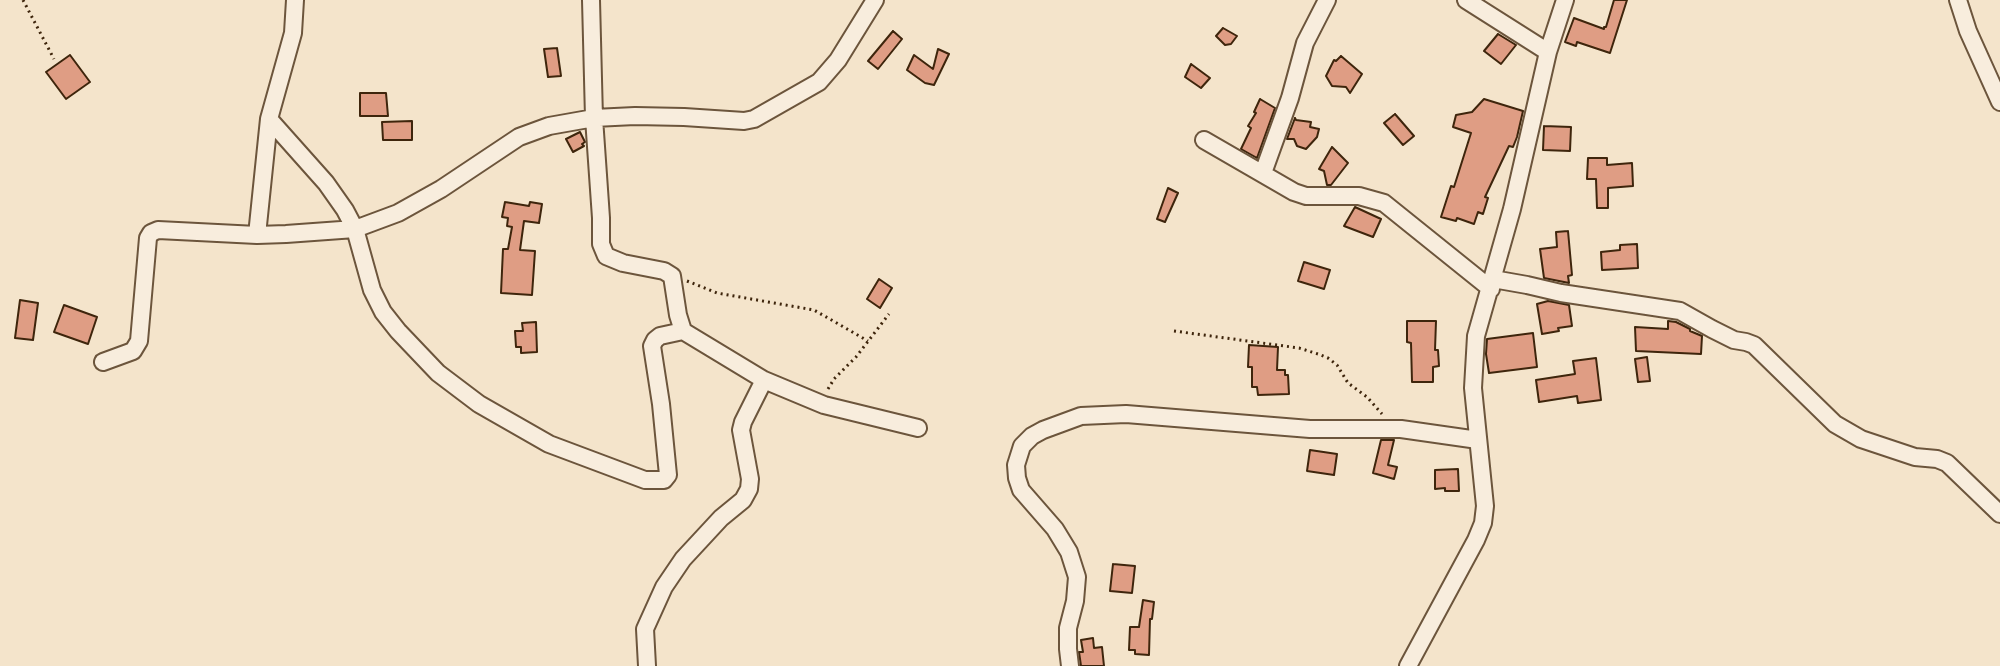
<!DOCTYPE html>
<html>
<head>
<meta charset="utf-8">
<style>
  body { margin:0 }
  canvas { display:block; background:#f4e4cb }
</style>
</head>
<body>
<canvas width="2000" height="666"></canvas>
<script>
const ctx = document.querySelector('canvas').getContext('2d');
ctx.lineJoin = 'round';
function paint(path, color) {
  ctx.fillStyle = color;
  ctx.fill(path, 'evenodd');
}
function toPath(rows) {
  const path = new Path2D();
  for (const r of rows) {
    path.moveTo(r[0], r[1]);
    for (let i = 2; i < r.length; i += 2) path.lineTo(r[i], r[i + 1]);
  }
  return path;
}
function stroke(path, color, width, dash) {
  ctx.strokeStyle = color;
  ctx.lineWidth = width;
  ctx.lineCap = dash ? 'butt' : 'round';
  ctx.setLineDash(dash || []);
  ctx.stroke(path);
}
const building = toPath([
  [1614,0,1627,0,1610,53,1577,42,1576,46,1565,42,1574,18,1604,29,1604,27,1606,27,1614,0],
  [1223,28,1237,36,1231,44,1225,45,1216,36,1223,28],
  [893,31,902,39,878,69,868,61,893,31],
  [1498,34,1516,45,1501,64,1484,51,1498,34],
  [557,48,561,76,548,77,544,49,557,48],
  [938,49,949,54,934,85,925,83,907,70,914,55,933,69,938,49],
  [70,55,90,82,66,99,46,72,70,55],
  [1341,56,1362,74,1350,93,1346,87,1332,86,1326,76,1334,60,1336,61,1341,56],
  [1191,64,1210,78,1201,88,1185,77,1191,64],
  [360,93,386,93,388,116,360,116,360,93],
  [1260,99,1275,108,1257,158,1241,149,1251,128,1248,126,1256,113,1254,112,1260,99],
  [1484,99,1523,111,1517,137,1513,147,1509,146,1485,197,1488,198,1483,214,1478,212,1474,224,1457,218,1456,221,1441,217,1451,186,1454,187,1471,133,1453,127,1456,115,1472,112,1484,99],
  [1395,114,1414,136,1403,145,1384,123,1395,114],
  [1295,118,1296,120,1311,122,1310,127,1319,129,1317,137,1306,149,1297,146,1294,139,1287,139,1295,118],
  [412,121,412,140,383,140,382,122,412,121],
  [1544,126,1571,127,1570,151,1543,150,1544,126],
  [580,132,585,142,582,144,584,146,573,152,566,139,580,132],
  [1332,147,1348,163,1331,185,1327,185,1324,171,1319,169,1332,147],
  [1588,158,1607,158,1607,165,1632,163,1633,186,1608,188,1608,208,1597,208,1596,179,1587,179,1588,158],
  [1168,188,1178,193,1165,222,1157,219,1168,188],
  [505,202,529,206,530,202,542,204,539,223,524,221,520,250,535,251,532,295,501,293,503,249,508,249,512,227,507,226,508,218,502,217,505,202],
  [1355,207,1381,219,1373,237,1344,226,1355,207],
  [1568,231,1572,275,1568,276,1569,283,1544,278,1540,249,1557,247,1556,232,1568,231],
  [1637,244,1638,268,1602,270,1601,252,1620,250,1620,245,1637,244],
  [1304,262,1330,270,1324,289,1298,281,1304,262],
  [879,279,892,288,880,308,867,299,879,279],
  [20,300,38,303,33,340,15,338,20,300],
  [1548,301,1569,305,1572,326,1558,328,1559,331,1542,334,1537,304,1548,301],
  [64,305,97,317,88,344,54,332,64,305],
  [1407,321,1436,321,1435,350,1438,350,1439,366,1433,367,1433,382,1412,382,1411,343,1407,342,1407,321],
  [1668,321,1676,322,1690,329,1690,331,1702,336,1701,354,1636,351,1635,327,1668,329,1668,321],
  [536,322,537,352,521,353,521,347,516,347,515,331,523,331,522,323,536,322],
  [1533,333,1537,367,1489,373,1486,354,1487,339,1533,333],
  [1249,345,1278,347,1277,370,1285,370,1285,375,1288,375,1289,394,1258,395,1257,387,1252,387,1252,367,1248,367,1249,345],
  [1647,357,1650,381,1638,382,1635,359,1647,357],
  [1596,358,1601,400,1578,403,1577,396,1539,402,1536,380,1575,374,1573,361,1596,358],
  [1381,440,1394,440,1388,465,1397,467,1394,479,1373,473,1381,440],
  [1310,450,1337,454,1334,475,1307,471,1310,450],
  [1458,469,1459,491,1445,491,1445,488,1435,489,1435,470,1458,469],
  [1113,564,1135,566,1132,593,1110,591,1113,564],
  [1143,600,1154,602,1152,619,1150,619,1149,655,1135,654,1135,650,1129,650,1130,627,1139,627,1143,600],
  [1093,638,1094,648,1102,647,1104,666,1081,666,1079,652,1083,652,1081,640,1093,638]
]);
paint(building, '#df9d84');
stroke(building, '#3e250c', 2);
const minor = toPath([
  [591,0,594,118,601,218,601,244,606,256,623,263,664,271,672,276,678,315,683,331,764,380,824,405,918,428],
  [1466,0,1548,52],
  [1958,0,1968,31,2000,102],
  [269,119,326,183,345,210,355,229,372,290,383,312,398,331,438,373,479,404,549,444,645,480,664,480,668,475,661,404,652,346,655,340,660,336,683,331],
  [1204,140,1294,192,1306,196,1359,196,1384,203,1491,289],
  [1263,173,1290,98,1305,43,1327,0],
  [257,235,269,119,293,33,295,0],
  [1493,279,1527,285,1561,293,1680,311,1712,329,1734,340,1746,342,1754,345,1835,424,1861,439,1915,457,1937,459,1947,463,2000,514],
  [103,362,133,351,139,341,148,238,151,233,158,230,257,235,286,234,355,229,398,213,441,189,519,137,549,126,594,118,635,116,684,117,744,121,754,119,819,82,838,60,875,0],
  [647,666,645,629,664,587,683,559,721,518,743,500,749,489,750,479,741,430,743,422,764,380],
  [1070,666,1068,649,1068,628,1075,601,1077,577,1069,552,1055,529,1021,490,1017,478,1016,465,1022,446,1032,436,1043,430,1081,416,1126,414,1310,429,1401,429,1478,440],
  [1408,666,1476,540,1483,523,1485,506,1473,388,1476,336,1512,209,1548,52,1565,0]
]);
stroke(minor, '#6c553c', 20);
stroke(toPath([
  [23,0,54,59],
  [687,281,717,293,814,310,868,341],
  [1174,331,1299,348,1318,354,1328,358,1337,365,1348,383,1367,397,1382,414],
  [828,389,834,379,856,357,889,314]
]), '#3e250c', 3, [2, 4]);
stroke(minor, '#f8eddd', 16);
</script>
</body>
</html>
